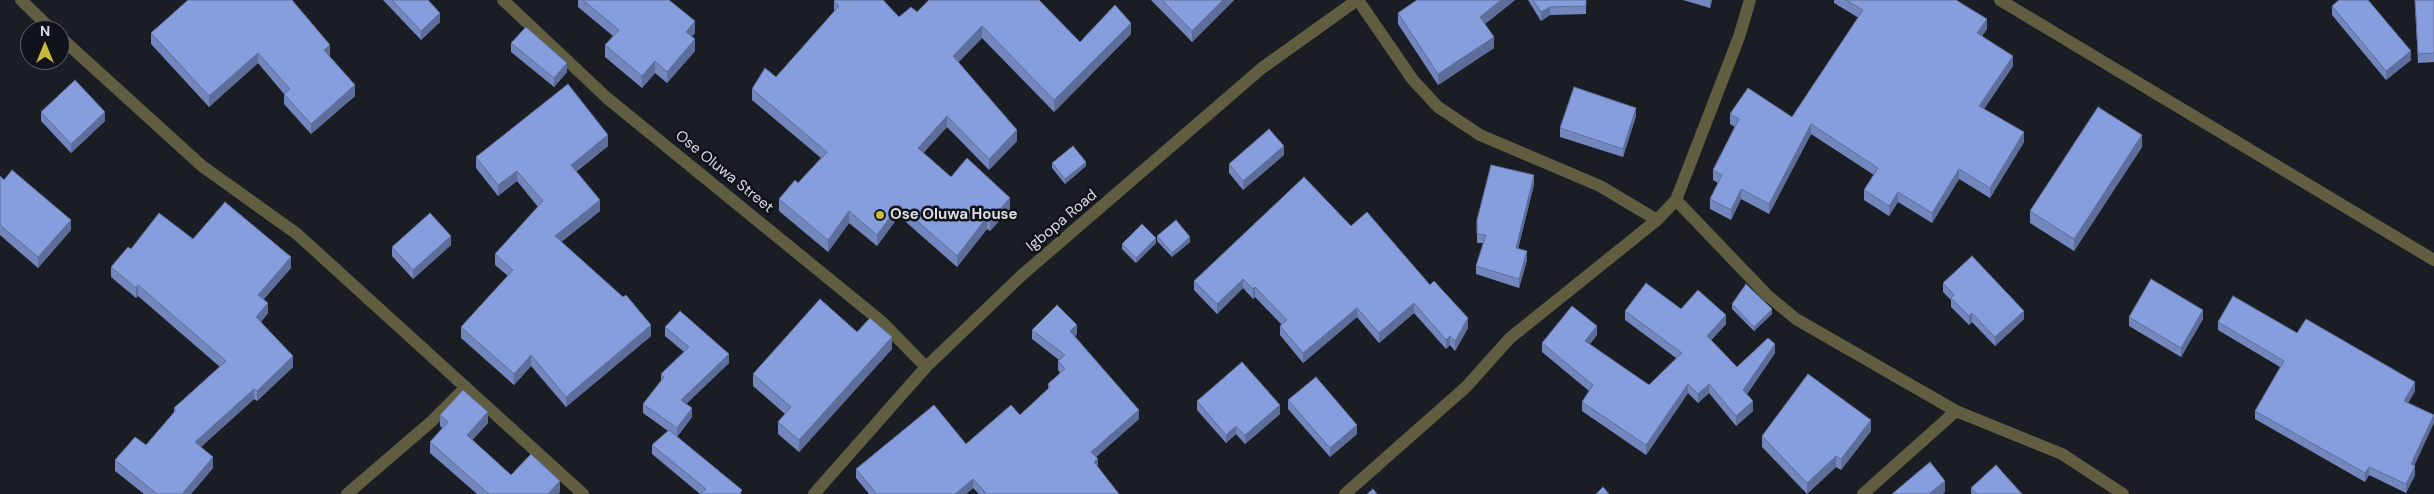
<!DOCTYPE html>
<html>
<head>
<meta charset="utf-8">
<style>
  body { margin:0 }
  #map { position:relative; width:2434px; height:494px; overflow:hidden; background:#1a1d24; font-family:"DM Sans",sans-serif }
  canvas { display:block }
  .north { position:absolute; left:20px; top:20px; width:50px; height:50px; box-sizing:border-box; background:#11131b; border:1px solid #62646b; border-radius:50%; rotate:0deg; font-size:14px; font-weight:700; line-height:20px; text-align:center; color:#dcdee3 }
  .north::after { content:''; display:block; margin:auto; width:18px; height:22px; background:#caba3a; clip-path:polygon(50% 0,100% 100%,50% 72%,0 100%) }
</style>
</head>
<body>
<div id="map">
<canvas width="2434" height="494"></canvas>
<div class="north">N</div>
</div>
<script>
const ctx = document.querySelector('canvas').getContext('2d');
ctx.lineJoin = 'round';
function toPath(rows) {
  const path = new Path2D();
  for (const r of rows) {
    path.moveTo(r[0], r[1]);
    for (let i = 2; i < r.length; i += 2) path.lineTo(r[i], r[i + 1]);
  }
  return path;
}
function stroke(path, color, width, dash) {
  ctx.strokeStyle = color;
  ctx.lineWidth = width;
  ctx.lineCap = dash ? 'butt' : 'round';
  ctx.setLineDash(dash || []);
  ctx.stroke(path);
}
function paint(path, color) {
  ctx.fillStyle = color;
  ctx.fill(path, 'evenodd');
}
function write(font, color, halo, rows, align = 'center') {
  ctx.font = font + ' "DM Sans",sans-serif';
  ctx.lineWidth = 5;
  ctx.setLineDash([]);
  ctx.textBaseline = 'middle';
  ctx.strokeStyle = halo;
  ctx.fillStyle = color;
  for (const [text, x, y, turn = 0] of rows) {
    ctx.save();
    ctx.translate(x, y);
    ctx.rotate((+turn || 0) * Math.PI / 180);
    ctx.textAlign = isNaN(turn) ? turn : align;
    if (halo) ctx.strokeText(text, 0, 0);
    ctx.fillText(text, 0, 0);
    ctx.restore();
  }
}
stroke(toPath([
  [21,0,52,30],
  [503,0,607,98,882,322,926,367],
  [1358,0,1413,80,1438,107,1480,135,1600,186,1657,220,1676,200,1767,295,1796,319,1956,411,2062,454,2123,494],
  [2000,0,2434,260],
  [60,37,202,166,297,234,583,494],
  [1676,200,1739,37,1750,0],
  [347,494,432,421,466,387],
  [1345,494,1466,387,1510,338,1657,220],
  [1863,494,1956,411]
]), '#615d40', 12);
stroke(toPath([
  [814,494,926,367,1022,275,1262,68,1357,0]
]), '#615d40', 12);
paint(toPath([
  [383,0,428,0,440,22,421,40],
  [578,0,669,0,695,33,691,37,695,51,667,83,655,73,642,88,605,57,605,45,613,36,578,7],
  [1151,0,1234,0,1192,42],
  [1417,0,1515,0,1485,24,1494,48,1438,85,1398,24,1398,13],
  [1528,0,1586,0,1586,14,1550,15,1541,21],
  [1683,0,1712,0,1710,8],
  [1834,0,1956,0,1987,29,1982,36,2013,66,1984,109,2024,142,1990,198,1959,179,1932,223,1898,202,1889,216,1864,200,1864,190,1874,175,1811,134,1769,214,1741,199,1731,220,1710,209,1710,199,1718,183,1713,180,1713,170,1735,127,1730,124,1730,114,1792,117,1859,18,1834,3],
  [2415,0,2434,0,2434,62,2418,63],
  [834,1,899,17,917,12,1080,42,1131,34,1054,112,982,38,958,62,1017,141,989,170,947,127,923,153,951,177,1010,209,990,231,987,229,957,267,899,216,877,246,849,223,828,252,779,211,779,199,798,183,821,158,752,100,752,89,776,77,834,12],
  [2332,6,2411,60,2386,80,2332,15],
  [151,33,330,56,329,56,355,96,311,134,284,104,284,94,258,63,209,107,151,44],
  [511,43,567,72,554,87,511,52],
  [41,112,105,121,71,153,41,121],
  [1636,116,1623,157,1560,137,1560,128],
  [608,146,576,172,600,211,561,242,651,336,566,407,531,366,514,385,461,338,461,327,508,276,495,265,495,254,538,207,517,181,498,196,476,168,476,157],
  [2142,147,2074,251,2030,223,2030,211],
  [1284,155,1243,190,1229,173,1229,164],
  [1052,163,1086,166,1065,184,1052,168],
  [0,176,4,180,71,230,38,268,0,235],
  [1534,184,1518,249,1527,260,1519,288,1476,274,1476,266,1483,243,1477,243,1477,220],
  [1351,226,1430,285,1468,328,1455,351,1450,345,1446,349,1414,313,1379,343,1357,317,1303,363,1280,335,1280,326,1281,324,1255,297,1253,299,1243,288,1217,314,1194,290,1194,281],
  [1157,236,1190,242,1172,257,1157,241],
  [193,239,291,268,264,299,268,313,261,322,293,367,257,401,254,399,201,447,213,468,191,494,144,494,115,471,115,460,146,445,174,413,174,408,220,367,138,296,136,298,111,277,111,267],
  [1156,243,1136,263,1122,249,1122,244],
  [451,245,413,279,392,256,392,247],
  [1943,283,2024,319,1995,346,1972,322,1969,325,1951,307,1951,300,1943,292],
  [1732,304,1772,314,1754,331,1732,309],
  [1681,309,1726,324,1711,340,1737,367,1775,353,1747,394,1753,411,1736,426,1709,393,1698,403,1688,393,1646,455,1582,411,1582,402,1589,391,1542,352,1542,343,1597,335,1590,344,1649,385,1676,358,1625,320,1625,311],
  [2129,317,2203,319,2181,357,2129,326],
  [2218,322,2297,333,2415,391,2408,403,2415,475,2406,493,2369,475,2365,482,2255,419,2255,411,2280,367,2218,330],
  [665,327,729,363,686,404,692,417,677,437,742,494,700,494,652,454,652,445,668,431,643,413,643,404,661,381,661,374,684,352,665,336],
  [1032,330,1077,334,1075,336,1139,419,1096,457,1098,467,1119,494,979,494,973,488,966,494,869,494,856,478,856,469,966,444,1020,415,1048,389,1048,384,1060,373,1058,370,1058,361,1059,360,1032,339],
  [857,332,892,349,799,452,778,434,778,422,785,414,753,386,753,374],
  [1288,400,1357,434,1330,457,1288,409],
  [1197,401,1280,414,1245,444,1236,434,1226,443,1197,410],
  [440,415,488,423,472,440,511,475,560,492,558,494,477,494,430,453,430,442,442,428,440,426],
  [1871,431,1841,470,1836,467,1807,494,1762,447,1762,436],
  [1971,488,2022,494,1971,494]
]), '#7387bf');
paint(toPath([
  [1223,0,1234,0,1192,42,1192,31],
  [1501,0,1515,0,1480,28,1480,17],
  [1710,0,1712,0,1710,8],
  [1550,7,1550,15,1541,21,1541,12],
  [440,13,440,22,421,40,421,31],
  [1987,19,1987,29,1977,43,1977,33],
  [695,21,695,33,686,43,686,32],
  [1131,23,1131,34,1054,112,1054,100],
  [982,26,982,38,953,68,953,56],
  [1494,37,1494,48,1438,85,1438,74],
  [695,39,695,51,667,83,667,72],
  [330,45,330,56,324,61,324,50],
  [2411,51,2411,60,2386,80,2386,71],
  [258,53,258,63,209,107,209,96],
  [2013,56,2013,66,1979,116,1979,106],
  [655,61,655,73,642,88,642,76],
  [567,63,567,72,554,87,554,78],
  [355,85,355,96,311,134,311,124],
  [1636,108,1636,116,1623,157,1623,149],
  [105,112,105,121,71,153,71,144],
  [947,116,947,127,918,159,918,148],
  [1811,124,1811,134,1769,214,1769,204],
  [1017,130,1017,141,989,170,989,159],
  [2024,132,2024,142,1990,198,1990,188],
  [608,135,608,146,571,176,571,165],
  [2142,135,2142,147,2074,251,2074,239],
  [1284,146,1284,155,1243,190,1243,181],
  [1086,162,1086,166,1065,184,1065,179],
  [1959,169,1959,179,1932,223,1932,213],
  [517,171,517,181,498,196,498,185],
  [1534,175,1534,184,1516,257,1516,248],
  [1741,189,1741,199,1731,220,1731,210],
  [1898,192,1898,202,1889,216,1889,206],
  [1010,198,1010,209,990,231,990,220],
  [600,200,600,211,555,247,555,236],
  [899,205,899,216,877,246,877,235],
  [849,211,849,223,828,252,828,240],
  [987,217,987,229,957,267,957,256],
  [71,220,71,230,38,268,38,257],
  [451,236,451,245,413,279,413,270],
  [1190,237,1190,242,1172,257,1172,253],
  [1156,238,1156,243,1136,263,1136,258],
  [1527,251,1527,260,1519,288,1519,279],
  [291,257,291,268,258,305,258,295],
  [1243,279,1243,288,1217,314,1217,304],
  [138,285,138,296,136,298,136,288],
  [1255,287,1255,297,1253,299,1253,289],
  [268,303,268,313,256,327,256,317],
  [1414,303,1414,313,1379,343,1379,333],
  [1357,308,1357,317,1303,363,1303,353],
  [1772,309,1772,314,1754,331,1754,327],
  [2203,310,2203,319,2181,357,2181,348],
  [2024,311,2024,319,1995,346,1995,337],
  [1972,313,1972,322,1969,325,1969,316],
  [1726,315,1726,324,1707,345,1707,336],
  [1468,318,1468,328,1455,351,1455,341],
  [651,325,651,336,566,407,566,397],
  [1077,325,1077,334,1070,340,1070,331],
  [1597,326,1597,335,1585,350,1585,341],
  [1450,336,1450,345,1446,349,1446,340],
  [892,337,892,349,799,452,799,440],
  [1775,344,1775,353,1743,400,1743,390],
  [729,354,729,363,681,409,681,400],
  [531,355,531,366,514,385,514,374],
  [293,356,293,367,257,401,257,391],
  [2415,382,2415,391,2404,410,2404,401],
  [1688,384,1688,393,1646,455,1646,445],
  [1709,384,1709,393,1698,403,1698,394],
  [254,389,254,399,195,452,195,442],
  [1753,401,1753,411,1736,426,1736,416],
  [1280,405,1280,414,1245,444,1245,435],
  [692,408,692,417,677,437,677,428],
  [1139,410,1139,419,1091,461,1091,452],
  [488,412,488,423,467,446,467,435],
  [2434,415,2434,423,2411,473,2411,464],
  [1871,420,1871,431,1841,470,1841,459],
  [1357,425,1357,434,1330,457,1330,448],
  [1236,426,1236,434,1226,443,1226,435],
  [1836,456,1836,467,1807,494,1807,483],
  [213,457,213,468,191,494,182,494],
  [1098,459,1098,468,1094,462],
  [2415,466,2415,475,2406,493,2406,484],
  [2369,467,2369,475,2365,482,2365,473],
  [973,479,973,488,966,494,955,494],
  [560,481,560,492,558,494,548,494],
  [1945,481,1945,492,1943,494,1929,494]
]), '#5e6e9b');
const building = toPath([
  [188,0,292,0,330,45,324,50,355,85,311,124,284,94,290,89,258,53,209,96,151,33,188,0],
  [392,0,428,0,440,13,421,31,392,0],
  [583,0,669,0,695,21,686,32,695,39,667,72,655,61,642,76,605,45,619,30,583,0],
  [835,0,883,0,899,17,911,7,917,12,929,0,1039,0,1080,42,1115,5,1131,23,1054,100,982,26,953,56,1017,130,989,159,947,116,918,148,951,177,967,158,1010,198,990,220,987,217,957,256,899,205,877,235,849,211,828,240,779,199,795,180,798,183,827,152,752,89,765,68,776,77,839,6,834,1,835,0],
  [1162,0,1223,0,1192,31,1162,0],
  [1417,0,1501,0,1480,17,1494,37,1438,74,1398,13,1417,0],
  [1533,0,1586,0,1586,6,1550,7,1541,12,1533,0],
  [1846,0,1956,0,1987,19,1977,33,2013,56,1979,106,2024,132,1990,188,1959,169,1932,213,1898,192,1889,206,1864,190,1878,168,1811,124,1769,204,1741,189,1731,210,1710,199,1722,175,1713,170,1739,119,1730,114,1748,88,1792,117,1863,10,1846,0],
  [2339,0,2368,0,2411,51,2386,71,2332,6,2339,0],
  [2415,0,2434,0,2434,53,2418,54,2415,0],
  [526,27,567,63,554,78,511,43,526,27],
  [75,80,105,112,71,144,41,112,75,80],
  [568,84,608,135,571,165,600,200,555,236,623,297,626,295,651,325,566,397,531,355,514,374,461,327,513,270,495,254,543,201,517,171,498,185,476,157,568,84],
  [1574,87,1636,108,1623,149,1560,128,1574,87],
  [2098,107,2142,135,2074,239,2030,211,2098,107],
  [1269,129,1284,146,1243,181,1229,164,1269,129],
  [1073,146,1086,162,1065,179,1052,163,1073,146],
  [1491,165,1534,175,1516,248,1527,251,1519,279,1476,266,1486,235,1477,234,1477,220,1491,165],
  [12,170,71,220,38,257,0,225,0,176,4,180,12,170],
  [1304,177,1351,226,1367,212,1430,285,1434,281,1468,318,1455,341,1450,336,1446,340,1414,303,1379,333,1357,308,1303,353,1280,326,1287,320,1255,287,1253,289,1243,279,1217,304,1194,281,1304,177],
  [225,202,291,257,258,295,268,303,256,317,293,356,257,391,254,389,195,442,213,457,182,494,157,494,115,460,135,437,146,445,176,410,174,408,226,361,138,285,136,288,111,267,128,247,131,249,159,213,193,239,225,202],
  [430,213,451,236,413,270,392,247,430,213],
  [1176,220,1190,237,1172,253,1157,236,1176,220],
  [1142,224,1156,238,1136,258,1122,244,1142,224],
  [1972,256,2024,311,1995,337,1972,313,1969,316,1951,298,1954,295,1943,283,1972,256],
  [2151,279,2203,310,2181,348,2129,317,2151,279],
  [1646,283,1681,309,1698,290,1726,315,1707,336,1737,367,1768,338,1775,344,1743,390,1753,401,1736,416,1709,384,1698,394,1688,384,1646,445,1582,402,1593,385,1542,343,1572,306,1597,326,1585,341,1649,385,1682,353,1625,311,1646,283],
  [1746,284,1772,309,1754,327,1732,304,1746,284],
  [2233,296,2297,333,2306,319,2415,382,2404,401,2434,415,2411,464,2415,466,2406,484,2369,467,2365,473,2255,411,2284,361,2218,322,2233,296],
  [820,299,857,332,870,318,892,337,799,440,778,422,791,407,753,374,820,299],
  [1057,305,1077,325,1070,331,1139,410,1091,452,1098,459,1094,462,1119,494,987,494,973,479,955,494,877,494,856,469,934,405,966,444,1011,405,1020,415,1050,387,1048,384,1065,369,1058,361,1065,355,1032,330,1057,305],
  [680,311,729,354,681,400,692,408,677,428,643,404,664,377,661,374,689,347,665,327,680,311],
  [1242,362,1280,405,1245,435,1236,426,1226,435,1197,401,1242,362],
  [1808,374,1871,420,1841,459,1836,456,1807,483,1762,436,1808,374],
  [1316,377,1357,425,1330,448,1288,400,1316,377],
  [463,390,488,412,467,435,511,475,531,454,560,481,548,494,489,494,430,442,448,422,440,415,463,390],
  [669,430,742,490,739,494,700,494,706,489,652,445,669,430],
  [1930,462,1945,481,1929,494,1892,494,1930,462],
  [1996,465,2022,494,1977,494,1971,488,1996,465],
  [1603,487,1609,494,1596,494,1603,487],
  [1373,489,1377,494,1367,494,1373,489]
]);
paint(building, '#869dde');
stroke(building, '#5e6e9b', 1);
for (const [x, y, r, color] of [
  [880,215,5,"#caba3a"]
]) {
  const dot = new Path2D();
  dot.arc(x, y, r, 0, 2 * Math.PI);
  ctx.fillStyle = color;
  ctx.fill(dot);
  stroke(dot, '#11131b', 2);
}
write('15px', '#dcdee3', '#11131b', [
  ["Ose Oluwa Street",724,172,39],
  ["Igbopa Road",1062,221,-40]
]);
write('bold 15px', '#dcdee3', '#11131b', [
  ["Ose Oluwa House",890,215]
], 'left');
</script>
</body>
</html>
